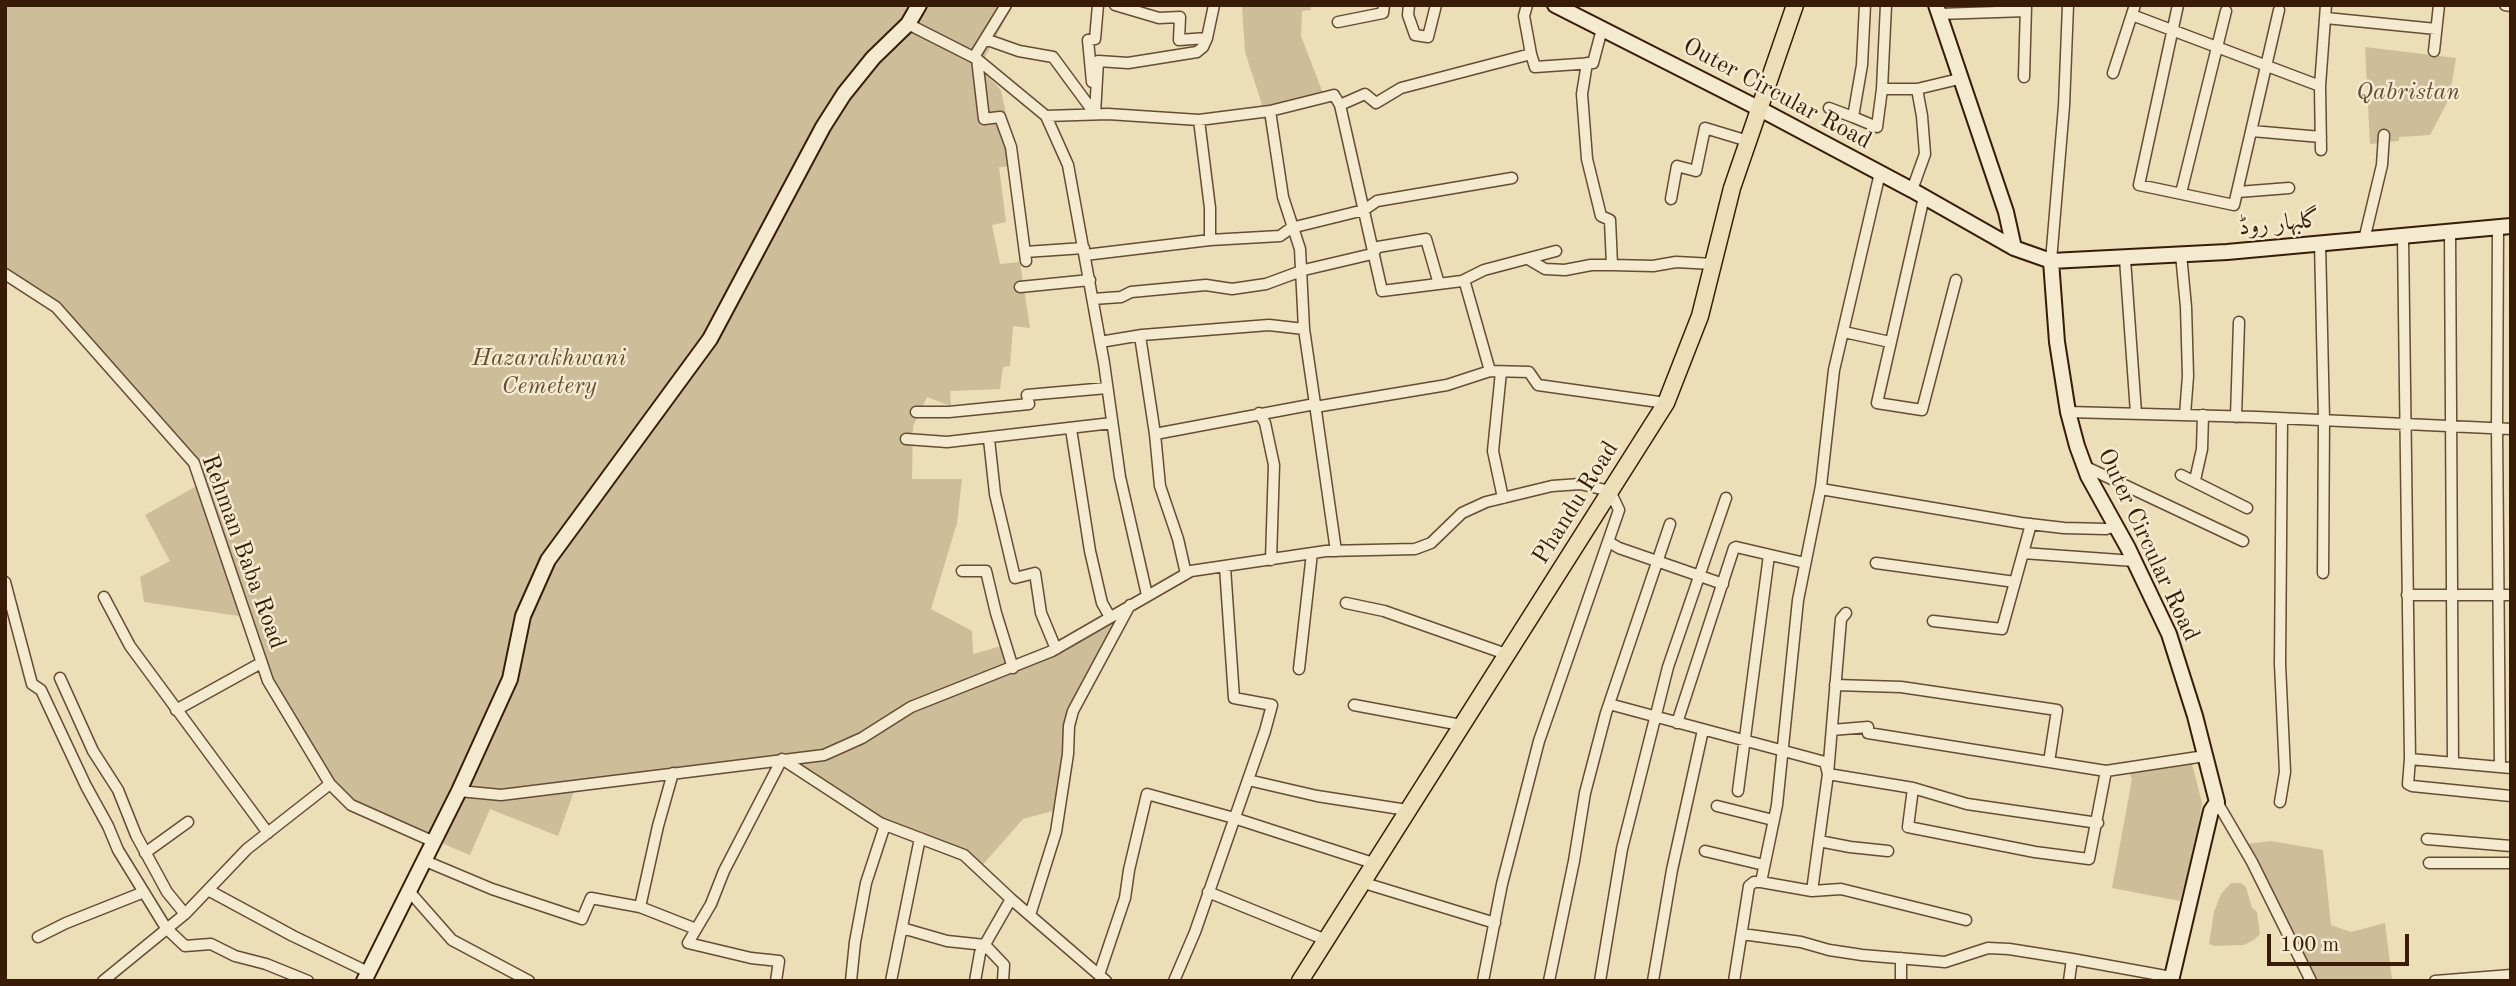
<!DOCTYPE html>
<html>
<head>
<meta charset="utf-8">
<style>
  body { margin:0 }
  #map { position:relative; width:2516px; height:986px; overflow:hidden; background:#ecdeb7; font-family:"Old Standard TT",serif }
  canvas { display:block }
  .frame { position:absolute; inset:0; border:7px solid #381c08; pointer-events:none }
  .scale { position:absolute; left:2267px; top:934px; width:142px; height:32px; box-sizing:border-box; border:4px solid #381c08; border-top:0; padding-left:9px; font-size:21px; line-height:24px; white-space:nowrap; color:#381c08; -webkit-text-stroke:5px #f3ead0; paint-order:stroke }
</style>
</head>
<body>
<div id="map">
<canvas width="2516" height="986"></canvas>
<div class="frame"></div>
<div class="scale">100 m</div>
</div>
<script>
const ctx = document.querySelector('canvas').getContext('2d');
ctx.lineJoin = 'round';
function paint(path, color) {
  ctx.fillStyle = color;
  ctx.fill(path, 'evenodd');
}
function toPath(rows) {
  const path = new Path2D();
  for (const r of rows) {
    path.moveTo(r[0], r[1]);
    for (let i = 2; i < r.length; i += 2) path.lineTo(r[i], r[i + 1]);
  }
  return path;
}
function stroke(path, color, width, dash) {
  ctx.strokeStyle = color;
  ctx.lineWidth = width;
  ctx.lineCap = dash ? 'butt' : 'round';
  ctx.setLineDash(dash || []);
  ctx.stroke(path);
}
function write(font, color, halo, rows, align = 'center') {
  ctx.font = font + ' "Old Standard TT",Amiri,serif';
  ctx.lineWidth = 5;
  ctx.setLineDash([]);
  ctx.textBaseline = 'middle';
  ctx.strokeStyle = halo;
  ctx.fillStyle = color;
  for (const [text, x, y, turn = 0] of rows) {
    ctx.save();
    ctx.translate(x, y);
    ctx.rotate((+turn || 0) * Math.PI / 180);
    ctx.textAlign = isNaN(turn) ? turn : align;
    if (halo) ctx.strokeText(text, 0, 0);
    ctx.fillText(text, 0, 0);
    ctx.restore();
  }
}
paint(toPath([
  [5,5,1013,5,979,68,1001,90,1017,166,999,167,1006,222,992,225,1000,264,1020,262,1030,328,1013,326,1010,366,1003,367,1000,389,950,391,951,406,927,397,913,426,912,479,962,479,957,523,931,609,972,631,973,654,1005,645,1009,669,1130,605,1073,711,1060,809,1023,819,979,869,964,855,880,823,782,759,576,786,558,836,490,809,470,855,351,805,326,783,268,681,246,617,144,602,140,577,170,561,145,515,200,484,193,463,56,307,5,274],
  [1242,5,1311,5,1311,10,1302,11,1301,36,1326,101,1266,117,1245,52],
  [2365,47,2456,58,2449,99,2430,135,2399,137,2399,141,2370,144],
  [2191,760,2202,803,2196,841,2180,901,2112,888,2132,779,2127,768],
  [2271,841,2323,850,2331,925,2351,932,2385,923,2392,979,2316,981,2247,844],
  [2231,883,2241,883,2246,887,2252,908,2257,912,2260,934,2254,940,2244,945,2214,946,2209,944,2214,912,2221,894]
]), '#cdbd99');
const street = toPath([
  [1115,5,1159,18,1180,17,1179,40,1207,38],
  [1409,5,1408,15,1415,35,1428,37,1436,5],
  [1527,5,1524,16,1531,54,1401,88,1376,103,1365,94,1340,105,1382,291,1462,281,1484,270,1556,251],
  [1865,5,1862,65,1853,117,1877,127,1882,89,1886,5],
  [2178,5,2139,185,2234,205,2279,10],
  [2505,5,2511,6],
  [1939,14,2026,11],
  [2132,15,2320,86],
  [2326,18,2436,29],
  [1338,22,1383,13,1384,5],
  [908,24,977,59,1046,116,1068,165,1104,363,1120,477,1147,595],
  [985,39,1019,51,1053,57,1095,114,1098,61,1128,63,1197,52,1203,47,1207,38,1214,5],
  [2434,51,2439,5],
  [1531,54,1535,67,1593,63,1602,29],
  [974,57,1006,5],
  [977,59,984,119,1000,117,1011,147,1026,261],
  [1587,63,1582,94,1587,159,1601,216,1610,220,1612,265,1653,266,1676,262,1714,264],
  [2113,73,2135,5],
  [2024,77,2026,6],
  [1092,82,1088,40,1095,39,1098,5],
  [1882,89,1917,89],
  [1829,108,1853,117],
  [1270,111,1283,197,1300,249,1304,329,1315,404],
  [1046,116,1108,114,1199,120,1270,111,1334,95,1340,105],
  [1199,120,1210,208,1210,240],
  [2252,131,2321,137],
  [2321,150,2320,86,2326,5],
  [1912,190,1925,154,1922,116,1917,89,1959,79],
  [2238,192,2289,188],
  [2181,193,2226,11],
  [1924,197,1877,403,1922,410,1956,280],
  [1671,199,1677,166,1696,171,1705,128,1748,141],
  [2498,227,2497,428,2500,767],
  [2450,233,2453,763],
  [2403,237,2410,759,2408,784,2412,786,2511,796],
  [2364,240,2382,165,2384,135],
  [2320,242,2324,420,2323,573],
  [1025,252,1084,248],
  [2181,254,2186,307,2188,376,2185,415],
  [1085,255,1210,240,1280,236,1291,228,1364,210,1377,201,1512,178],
  [1528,259,1545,269,1565,270,1591,265,1612,265],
  [2125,259,2136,413],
  [2051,261,2064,106,2068,5],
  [5,274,56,307,194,463,268,681,330,784,351,805,432,841],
  [1462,281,1465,283,1490,371],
  [1020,287,1090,280],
  [1093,299,1121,297,1131,292,1206,285,1232,289,1266,284,1304,270,1372,254,1378,247,1426,239,1439,284],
  [1844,332,1890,342],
  [1140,336,1155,434,1315,404,1336,551],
  [1100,342,1142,335,1269,325,1304,329],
  [1501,372,1493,451,1503,498],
  [1315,407,1447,385,1490,371,1529,372,1538,385,1666,403],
  [916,412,949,412,1029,404,1027,395,1107,388],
  [2068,412,2257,417,2511,429],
  [1259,413,1265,423,1274,465,1271,560],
  [2236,417,2239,322],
  [1071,429,1090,551,1102,603,1110,617],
  [1155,434,1160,486,1178,539,1186,574],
  [906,439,947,442,1112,423],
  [989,439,995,494,1015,578,1035,573,1041,613,1056,649],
  [2084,466,2243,541],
  [2181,475,2247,508],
  [2195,480,2202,449,2203,415],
  [1821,489,2021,523,2064,528,2106,529,2116,526],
  [1609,542,1619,548,1723,584],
  [2023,553,2134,561],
  [1876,563,2015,582],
  [962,571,986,571,996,613,1013,668],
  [5,582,32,684,41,690,86,786,108,826,118,850,166,928,185,946,211,944,235,956,266,964,308,981],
  [2407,595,2511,595],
  [104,597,130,646,268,833],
  [1346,603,1384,611,1506,654],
  [1933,621,2002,629,2031,524],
  [1299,669,1312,553],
  [60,678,93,751,118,790,136,835,167,892,185,914],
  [1835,685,1901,687,2057,710,2049,762],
  [1609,704,1825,762,1828,774,1913,788,1967,804,2098,823],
  [1354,705,1461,725],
  [176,710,261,663],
  [1677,723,1734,548,1736,547,1805,563],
  [1832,730,1868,727,1868,733,2106,771,2205,756],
  [2410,759,2511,768],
  [1248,780,1317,796,1407,810],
  [1913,788,1908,827,2035,852,2089,859,2106,771],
  [459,791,501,795,824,755,862,738,911,707,1052,651,1191,571,1326,551,1415,549,1431,543,1462,513,1486,502,1552,486,1580,484,1610,491,1619,510,1539,741,1502,884,1483,981],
  [1738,791,1769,555],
  [2217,802,2252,862,2311,981],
  [2280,802,2285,772,2280,664,2282,419],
  [1717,806,1773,820],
  [2427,839,2511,846],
  [1819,841,1850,847,1888,851],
  [1705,851,1764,865],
  [145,853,188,822],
  [423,860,492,889,582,919,591,898,640,907,696,929],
  [2429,863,2511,863],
  [1361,882,1495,923],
  [1761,882,1777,805,1798,600,1821,486,1834,370,1880,173],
  [208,890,293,936,368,972],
  [408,890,452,940,529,981],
  [1812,891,1841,889,1966,920],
  [1208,892,1326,940],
  [640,907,658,826,673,773],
  [1030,915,1056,832,1068,754,1069,726,1073,711,1130,605],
  [902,928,947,941,985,945,1004,965,1003,981],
  [1742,934,1801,942,1829,950,1862,955,1945,962,1988,948,2009,949,2072,959],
  [38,937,66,923,144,892],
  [1099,975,1125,898,1129,870,1147,794,1234,818,1373,863],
  [103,981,185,914,247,849,330,784],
  [776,981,779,961,751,958,688,943,711,904,724,871,782,759,880,823,964,855,1011,899,1106,981],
  [851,981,855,942,866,883,885,825],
  [891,981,920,838],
  [975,981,980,953,1011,899],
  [1174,981,1195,932,1265,731,1272,705,1234,698,1225,567],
  [1549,981,1574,861,1585,793,1606,713,1670,524],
  [1600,981,1622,849,1668,667,1726,498],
  [1653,981,1672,870,1703,730],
  [1734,981,1749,886,1754,882,1761,882,1812,891,1828,774,1841,619,1846,613],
  [1901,981,1901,958],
  [2069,981,2072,959,2171,977],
  [2435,981,2511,975]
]);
const secondary = toPath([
  [1555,5,1760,109,1912,190,2014,248,2051,261,2227,252,2511,226],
  [1936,5,2006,212,2014,248],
  [2051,261,2057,342,2068,412,2077,446,2088,476,2128,548,2169,634,2195,716,2217,802,2211,811,2171,981],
  [364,981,459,791,510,679,523,616,548,560,710,339,823,127,844,94,873,58,908,24,919,5]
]);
const primary = toPath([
  [1300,981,1666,403,1700,316,1732,188,1795,5]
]);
stroke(street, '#654c34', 13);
stroke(secondary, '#381c08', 18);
stroke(primary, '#381c08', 19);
stroke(street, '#f3ead0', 10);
stroke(secondary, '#f3ead0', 14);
stroke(primary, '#ecdeb7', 16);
write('italic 24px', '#654c34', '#f3ead0', [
  ["Qabristan",2408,93],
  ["Hazarakhwani",549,359],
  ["Cemetery",549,387]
]);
write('24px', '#381c08', '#f3ead0', [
  ["Outer Circular Road",1777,94,28],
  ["گلبہار روڈ",2279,224,-6],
  ["Phandu Road",1576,503,-58],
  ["Outer Circular Road",2148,545,65],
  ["Rehman Baba Road",243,552,70]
]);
</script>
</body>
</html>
